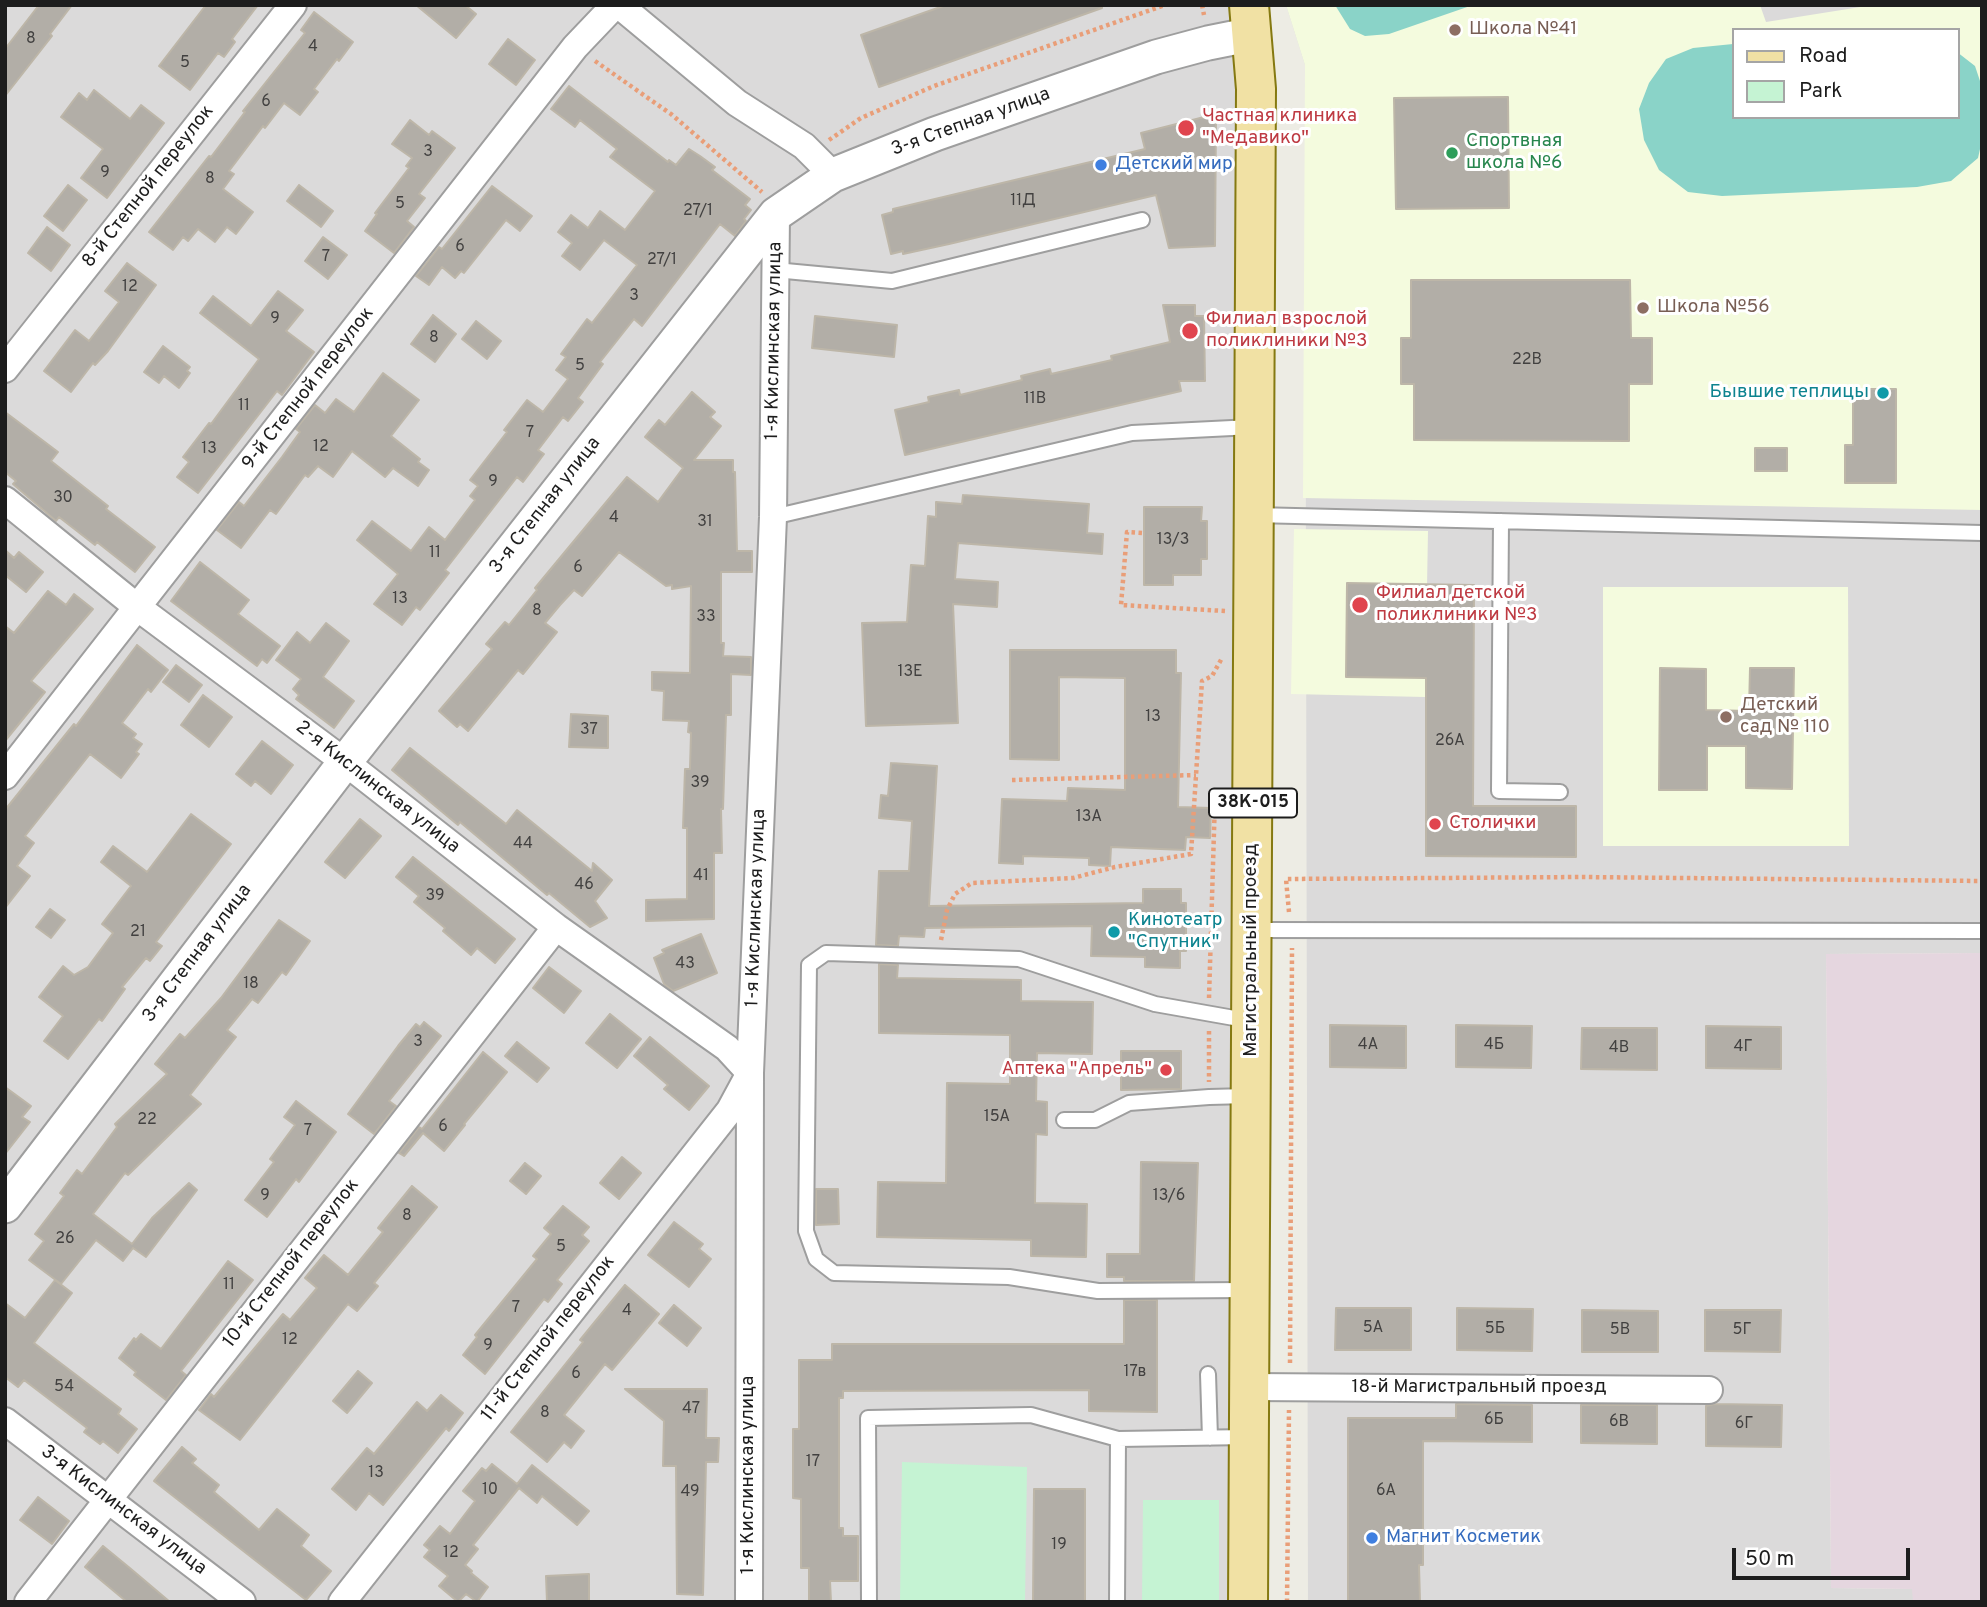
<!DOCTYPE html>
<html>
<head>
<meta charset="utf-8">
<style>
  body { margin:0 }
  #map { position:relative; width:1987px; height:1607px; overflow:hidden; background:#edece4; font-family:Overpass,sans-serif }
  canvas { display:block }
  .frame { position:absolute; inset:0; border:7px solid #1d1d1d; pointer-events:none }
  .legend { position:absolute; left:1732px; top:28px; width:228px; height:91px; box-sizing:border-box; background:#fff; border:2px solid #a5a5a5; margin:0; padding:9px 12px; list-style:none; font-size:21px; color:#1d1d1d }
  .legend li { display:flex; align-items:center; gap:14px; height:35px }
  .legend b { width:35px; border:2px solid #a5a5a5 }
  .scale { position:absolute; left:1732px; top:1548px; width:178px; height:32px; box-sizing:border-box; border:4px solid #1d1d1d; border-top:0; padding-left:9px; font-size:21px; line-height:24px; white-space:nowrap; color:#1d1d1d; -webkit-text-stroke:5px #fff; paint-order:stroke }
</style>
</head>
<body>
<div id="map">
<canvas width="1987" height="1607"></canvas>
<div class="frame"></div>
<ul class="legend">
<li><b style="height:9px;background:#f1e1a4"></b>Road</li>
<li><b style="height:19px;background:#c5f3d3"></b>Park</li>
</ul>
<div class="scale">50 m</div>
</div>
<script>
const ctx = document.querySelector('canvas').getContext('2d');
ctx.lineJoin = 'round';
function paint(path, color) {
  ctx.fillStyle = color;
  ctx.fill(path, 'evenodd');
}
function toPath(rows) {
  const path = new Path2D();
  for (const r of rows) {
    path.moveTo(r[0], r[1]);
    for (let i = 2; i < r.length; i += 2) path.lineTo(r[i], r[i + 1]);
  }
  return path;
}
function stroke(path, color, width, dash) {
  ctx.strokeStyle = color;
  ctx.lineWidth = width;
  ctx.lineCap = dash ? 'butt' : 'round';
  ctx.setLineDash(dash || []);
  ctx.stroke(path);
}
function write(font, color, halo, rows, align = 'center') {
  ctx.font = font + ' Overpass,sans-serif';
  ctx.lineWidth = 6;
  ctx.setLineDash([]);
  ctx.textBaseline = 'middle';
  ctx.strokeStyle = halo;
  ctx.fillStyle = color;
  for (const [text, x, y, turn = 0] of rows) {
    ctx.save();
    ctx.translate(x, y);
    ctx.rotate((+turn || 0) * Math.PI / 180);
    ctx.textAlign = isNaN(turn) ? turn : align;
    if (halo) ctx.strokeText(text, 0, 0);
    ctx.fillText(text, 0, 0);
    ctx.restore();
  }
}
paint(toPath([
  [5,5,1240,5,1238,1602,5,1602],
  [1286,5,1982,5,1982,953,1826,954,1831,1588,1913,1589,1913,1602,1308,1602,1305,65],
  [1733,30,1957,30,1957,117,1733,117]
]), '#dbdada');
paint(toPath([
  [1982,953,1982,1602,1913,1602,1912,1589,1831,1588,1826,954]
]), '#e5d6df');
paint(toPath([
  [1286,5,1760,5,1766,22,1873,5,1982,5,1982,510,1303,498,1305,65],
  [1733,30,1957,30,1957,117,1733,117],
  [1294,529,1428,531,1425,697,1291,694],
  [1603,587,1848,587,1849,846,1603,846]
]), '#f4fbde');
paint(toPath([
  [902,1462,1027,1467,1025,1602,900,1602],
  [1143,1500,1219,1500,1219,1602,1142,1602]
]), '#c5f3d3');
paint(toPath([
  [1335,5,1473,5,1389,34,1365,36,1350,29],
  [1733,44,1733,117,1957,117,1957,52,1975,66,1982,87,1982,140,1978,158,1951,181,1917,187,1722,196,1688,192,1659,170,1644,140,1639,109,1649,83,1666,59,1693,48]
]), '#8ad3c8');
const building = toPath([
  [39,5,72,5,50,34,52,36,5,96,5,49,39,5],
  [206,5,258,5,232,39,235,42,224,57,218,53,190,90,159,66,206,5],
  [416,5,465,5,476,14,456,38,416,5],
  [946,5,1102,5,1102,8,879,87,861,35,946,5],
  [314,12,353,42,339,61,337,59,314,89,318,92,300,115,284,103,265,128,263,126,229,171,234,174,223,189,253,212,236,234,227,227,215,242,198,229,188,241,183,237,173,250,149,232,209,156,211,157,245,112,243,111,305,33,301,30,314,12],
  [508,39,535,60,516,85,489,64,508,39],
  [569,86,668,162,669,160,676,165,689,149,700,156,715,167,712,170,750,199,745,205,751,210,744,219,746,221,735,236,720,224,642,326,634,319,600,362,603,364,578,398,583,402,568,421,563,417,538,450,544,454,523,482,517,477,445,570,449,573,420,610,416,607,402,625,374,604,398,574,357,540,372,521,411,551,429,527,445,540,475,500,470,496,478,486,470,480,507,432,504,430,527,400,543,412,568,379,556,370,566,357,561,354,587,319,592,323,637,265,604,240,580,270,562,256,572,243,558,232,571,215,588,228,600,211,625,230,655,191,610,157,617,149,580,120,575,127,551,109,569,86],
  [94,90,130,119,141,105,164,123,107,198,81,178,103,149,61,117,79,93,87,100,94,90],
  [1508,97,1509,208,1396,209,1394,98,1508,97],
  [1216,114,1215,246,1169,248,1156,195,949,244,903,254,903,251,891,254,882,215,893,212,893,209,1145,149,1141,133,1216,114],
  [410,120,429,135,432,131,455,148,419,194,425,198,407,221,414,227,394,253,365,231,377,214,375,213,409,168,406,166,412,158,392,144,410,120],
  [68,185,87,200,63,231,44,216,68,185],
  [299,185,333,211,321,227,287,201,299,185],
  [492,186,532,216,520,231,506,220,464,273,461,271,455,278,442,267,429,285,416,276,439,247,442,249,492,186],
  [47,227,70,245,51,271,28,253,47,227],
  [323,237,347,255,328,279,305,261,323,237],
  [127,263,156,285,108,351,95,365,93,363,71,392,44,371,75,330,89,341,119,302,105,291,127,263],
  [1411,280,1630,280,1631,338,1652,338,1652,384,1629,384,1629,441,1414,440,1414,384,1401,384,1401,338,1411,338,1411,280],
  [278,291,303,310,286,331,314,352,282,395,277,391,198,493,177,477,189,462,183,457,209,423,211,424,259,359,200,313,213,296,251,326,278,291],
  [1163,305,1195,305,1195,316,1204,316,1205,381,1179,381,1181,391,905,455,895,410,929,402,928,397,959,390,960,395,1022,380,1021,376,1050,369,1051,374,1112,360,1111,356,1170,342,1163,305],
  [433,315,456,334,435,362,411,344,433,315],
  [815,316,897,325,894,357,812,348,815,316],
  [476,321,501,341,487,359,462,339,476,321],
  [163,346,190,367,187,371,190,373,179,388,164,376,159,383,144,372,163,346],
  [383,373,419,400,391,436,420,459,418,462,429,470,418,486,393,468,385,477,352,451,333,477,318,466,308,477,305,475,276,514,270,510,241,548,217,530,239,502,244,506,282,457,300,432,296,429,315,405,325,413,336,399,354,412,383,373],
  [1870,389,1896,389,1896,483,1845,483,1845,445,1853,445,1853,398,1870,398,1870,389],
  [692,392,715,412,710,417,721,426,694,460,733,460,733,472,735,472,737,551,752,551,752,572,721,572,721,643,724,643,723,656,751,657,751,675,731,674,731,715,726,715,723,809,721,809,722,853,714,853,714,919,646,921,646,900,687,899,687,828,683,828,685,769,690,769,691,733,688,732,689,721,663,720,664,691,652,690,652,672,690,673,691,586,672,589,672,585,666,586,619,552,582,596,574,590,560,605,545,623,557,632,523,674,518,670,468,731,460,724,457,727,439,711,492,649,486,644,505,622,509,625,537,590,535,588,627,477,658,502,683,468,645,437,659,420,665,425,692,392],
  [5,412,58,452,51,461,108,506,106,509,155,547,135,572,97,542,95,545,59,517,56,521,13,484,16,481,5,472,5,412],
  [1755,448,1787,448,1787,471,1755,471,1755,448],
  [963,495,1089,504,1087,533,1103,534,1102,554,958,543,955,579,998,582,997,607,953,604,958,723,866,726,862,623,907,622,911,565,925,566,928,516,936,517,936,502,962,504,963,495],
  [1144,507,1202,507,1201,521,1207,521,1207,559,1201,559,1201,575,1173,575,1173,585,1144,585,1144,507],
  [5,550,14,558,19,552,43,572,26,592,5,575,5,550],
  [200,562,249,600,238,614,280,646,267,663,262,659,257,666,171,601,200,562],
  [1347,583,1474,585,1473,806,1576,806,1576,857,1426,856,1426,678,1346,677,1347,583],
  [48,591,66,605,74,594,93,609,31,681,45,692,5,741,5,626,14,633,48,591],
  [326,623,349,641,323,677,354,701,334,728,296,699,299,695,293,689,301,679,276,660,297,632,310,643,326,623],
  [137,645,168,670,151,692,148,689,122,723,136,734,133,738,142,744,136,752,139,754,121,778,90,754,25,836,34,843,17,866,30,876,5,908,5,810,74,724,76,726,137,645],
  [1010,650,1176,650,1176,673,1181,673,1178,807,1211,808,1210,838,1186,837,1185,850,1111,847,1110,866,1089,865,1089,858,1023,856,1023,864,999,863,1002,799,1067,801,1068,788,1125,790,1125,678,1059,677,1059,760,1010,759,1010,650],
  [176,665,202,685,189,702,163,682,176,665],
  [1660,668,1706,669,1706,710,1749,711,1750,668,1794,668,1792,789,1746,788,1746,746,1707,746,1707,790,1659,790,1660,668],
  [203,695,232,717,209,747,181,725,203,695],
  [571,714,608,716,608,748,569,747,571,714],
  [262,741,293,765,271,794,255,781,251,786,236,774,262,741],
  [410,748,506,824,517,810,592,871,593,863,612,880,595,901,607,918,590,927,549,893,547,895,460,822,458,825,392,770,410,748],
  [891,763,937,766,929,906,1143,903,1143,889,1181,889,1181,903,1186,903,1186,951,1180,951,1180,968,1145,967,1145,957,1091,956,1092,926,925,928,924,937,899,936,898,946,876,945,879,871,909,871,912,821,879,818,881,795,888,796,891,763],
  [191,814,231,844,156,942,162,946,150,961,146,958,122,987,125,989,102,1021,99,1019,68,1059,44,1041,63,1016,39,997,63,966,74,975,88,967,113,933,102,924,131,886,101,862,113,846,147,872,191,814],
  [360,819,381,836,345,878,325,862,360,819],
  [413,857,515,939,495,963,477,948,471,955,443,931,445,928,414,902,419,896,396,877,413,857],
  [50,909,65,920,51,938,36,927,50,909],
  [279,920,310,941,286,975,282,972,258,1003,252,999,227,1030,236,1037,190,1095,201,1104,128,1175,125,1173,93,1214,132,1244,152,1218,189,1183,197,1190,146,1257,133,1248,123,1261,96,1240,61,1284,29,1260,44,1241,35,1234,64,1196,60,1193,77,1170,82,1174,117,1127,115,1124,167,1074,155,1064,180,1034,185,1038,221,998,279,920],
  [701,934,717,973,673,991,664,984,654,958,664,953,662,950,701,934],
  [879,964,898,965,897,978,1021,980,1021,1001,1093,1002,1092,1054,1037,1053,1036,1101,1047,1102,1047,1135,1036,1134,1035,1203,1087,1204,1086,1257,1031,1256,1031,1240,877,1237,878,1182,946,1183,947,1083,1010,1084,1010,1035,879,1033,879,964],
  [549,967,581,991,564,1013,533,988,549,967],
  [610,1014,641,1039,617,1068,586,1043,610,1014],
  [424,1022,441,1036,389,1101,396,1106,374,1134,348,1114,398,1046,416,1024,420,1027,424,1022],
  [1330,1025,1406,1026,1406,1068,1330,1067,1330,1025],
  [1456,1025,1532,1026,1531,1068,1456,1067,1456,1025],
  [1706,1026,1781,1027,1781,1069,1706,1068,1706,1026],
  [1582,1028,1657,1028,1657,1070,1581,1069,1582,1028],
  [650,1037,709,1086,689,1110,664,1089,668,1085,634,1056,650,1037],
  [517,1042,549,1068,537,1082,505,1056,517,1042],
  [1121,1051,1181,1051,1181,1089,1121,1090,1121,1051],
  [483,1052,507,1072,464,1124,465,1125,444,1151,423,1133,404,1156,399,1153,419,1127,422,1129,483,1052],
  [5,1087,31,1106,22,1117,30,1122,5,1154,5,1087],
  [296,1101,336,1132,299,1182,296,1179,267,1217,245,1200,274,1162,270,1159,295,1125,284,1117,296,1101],
  [622,1157,641,1173,619,1199,600,1183,622,1157],
  [1141,1162,1198,1163,1194,1281,1124,1281,1124,1277,1107,1277,1107,1254,1140,1254,1141,1162],
  [525,1163,541,1176,526,1194,510,1181,525,1163],
  [412,1186,437,1207,374,1283,378,1286,357,1311,348,1304,240,1440,199,1410,211,1394,214,1397,283,1314,290,1320,317,1288,305,1278,324,1255,348,1275,383,1232,378,1228,412,1186],
  [816,1189,838,1189,839,1224,816,1225,816,1189],
  [563,1206,589,1227,582,1235,589,1241,557,1280,562,1284,548,1302,544,1299,485,1374,463,1355,477,1337,475,1335,537,1259,533,1256,551,1234,544,1228,563,1206],
  [674,1222,703,1244,699,1249,711,1259,689,1287,648,1255,674,1222],
  [228,1261,253,1280,181,1371,186,1375,166,1400,134,1375,136,1372,119,1358,134,1338,136,1340,141,1334,161,1349,228,1261],
  [55,1280,72,1293,34,1343,121,1409,118,1414,137,1429,118,1453,103,1441,100,1444,84,1432,87,1428,24,1380,18,1387,5,1377,5,1303,25,1318,55,1280],
  [625,1285,659,1314,612,1370,605,1364,564,1415,584,1431,571,1448,564,1442,547,1462,511,1432,583,1342,580,1340,625,1285],
  [1124,1300,1157,1300,1157,1412,1089,1411,1089,1390,843,1391,843,1398,839,1398,839,1528,843,1528,843,1536,858,1536,858,1581,830,1581,831,1602,809,1602,809,1568,801,1568,801,1499,793,1498,793,1429,799,1429,799,1360,832,1360,832,1344,1124,1344,1124,1300],
  [674,1305,701,1328,687,1346,659,1323,674,1305],
  [1336,1308,1411,1308,1411,1350,1335,1350,1336,1308],
  [1457,1308,1533,1309,1532,1351,1457,1350,1457,1308],
  [1582,1310,1658,1311,1658,1352,1582,1352,1582,1310],
  [1705,1310,1781,1310,1780,1352,1705,1351,1705,1310],
  [358,1371,372,1383,347,1413,333,1401,358,1371],
  [625,1389,707,1389,706,1438,719,1438,718,1462,706,1462,703,1595,677,1594,676,1466,663,1466,664,1421,625,1389],
  [441,1395,463,1413,449,1431,446,1428,383,1505,369,1493,356,1510,332,1489,367,1448,374,1454,417,1402,427,1411,441,1395],
  [1456,1404,1532,1405,1532,1442,1423,1441,1423,1565,1419,1565,1420,1602,1348,1602,1348,1418,1456,1418,1456,1404],
  [1714,1404,1782,1405,1781,1447,1706,1446,1706,1406,1714,1404],
  [1581,1405,1657,1405,1657,1444,1581,1443,1581,1405],
  [182,1447,196,1459,192,1463,219,1485,214,1492,259,1530,277,1509,309,1535,301,1546,331,1571,306,1600,154,1481,182,1447],
  [492,1464,517,1484,532,1465,589,1511,577,1525,542,1496,537,1503,519,1488,473,1545,478,1549,465,1565,472,1571,471,1573,488,1587,477,1602,466,1594,458,1602,439,1586,448,1576,424,1557,430,1550,424,1545,440,1526,450,1534,475,1501,463,1491,482,1468,486,1471,492,1464],
  [1034,1489,1085,1489,1085,1602,1033,1602,1034,1489],
  [38,1497,69,1521,52,1544,20,1520,38,1497],
  [103,1546,131,1569,170,1602,127,1602,85,1567,103,1546],
  [589,1574,589,1602,547,1602,546,1576,589,1574]
]);
paint(building, '#b2aea7');
stroke(building, '#bdb6a8', 2);
const service = toPath([
  [775,270,892,281,1142,220],
  [1255,515,1982,533],
  [773,517,1132,433,1252,427],
  [1501,521,1499,791,1560,792],
  [1254,930,1982,931],
  [1064,1120,1095,1120,1129,1103,1209,1097,1248,1096],
  [1247,1290,1098,1291,1009,1277,834,1273,816,1259,806,1231,809,965,826,953,1019,959,1155,1004,1251,1021],
  [1208,1374,1210,1438],
  [869,1602,868,1418,1031,1415,1118,1439],
  [1117,1602,1118,1439,1248,1437]
]);
const minor = toPath([
  [619,5,737,103,804,146,833,175],
  [5,369,293,5],
  [5,500,137,607,345,762,556,927,727,1048,750,1073,730,1110,342,1602],
  [5,776,575,47,615,5],
  [1250,1387,1709,1390],
  [5,1421,242,1602],
  [28,1602,556,927],
  [749,1602,750,1073,773,517,776,214]
]);
const tertiary = toPath([
  [5,1206,345,762,776,214,833,175,935,134,1156,57,1208,43,1253,34]
]);
const primary = toPath([
  [1248,1602,1256,89,1249,5]
]);
stroke(service, '#9e9e9e', 18);
stroke(minor, '#9e9e9e', 30);
stroke(tertiary, '#9e9e9e', 37);
stroke(primary, '#857911', 42);
stroke(toPath([
  [1202,5,1204,15],
  [595,61,671,114,762,192],
  [829,140,861,118,934,86,1165,5],
  [1142,533,1127,532,1121,605,1225,611],
  [1012,780,1196,775],
  [1289,912,1286,879,1582,877,1982,881],
  [941,940,947,910,955,894,972,883,1073,878,1115,867,1191,854,1202,681,1212,676,1222,658],
  [1209,998,1215,798],
  [1209,1031,1209,1082],
  [1290,1363,1292,948],
  [1287,1602,1289,1410]
]), '#e99e78', 4.5, [3.5, 3.5]);
stroke(service, '#fff', 14);
stroke(minor, '#fff', 26);
stroke(tertiary, '#fff', 33);
stroke(primary, '#f1e1a4', 38);
for (const [x, y, r, color] of [
  [1455,30,7,"#8d6e63"],
  [1186,128,9,"#e0444e"],
  [1452,153,7,"#2e9e5b"],
  [1101,165,7,"#3f7fe0"],
  [1643,308,7,"#8d6e63"],
  [1190,331,9,"#e0444e"],
  [1883,393,7,"#0f9aa8"],
  [1360,605,9,"#e0444e"],
  [1726,717,7,"#8d6e63"],
  [1435,824,7,"#e0444e"],
  [1114,932,7,"#0f9aa8"],
  [1166,1070,7,"#e0444e"],
  [1372,1538,7,"#3f7fe0"]
]) {
  const dot = new Path2D();
  dot.arc(x, y, r, 0, 2 * Math.PI);
  ctx.fillStyle = color;
  ctx.fill(dot);
  stroke(dot, '#fff', 2.5);
}
write('16px', '#424140', null, [
  ["8",31,40],
  ["4",313,48],
  ["5",185,64],
  ["6",266,103],
  ["3",428,153],
  ["9",105,174],
  ["8",210,180],
  ["11Д",1023,202],
  ["5",400,205],
  ["27/1",698,212],
  ["6",460,248],
  ["7",326,258],
  ["27/1",662,261],
  ["12",130,288],
  ["3",634,297],
  ["9",275,320],
  ["8",434,339],
  ["22В",1527,361],
  ["5",580,367],
  ["11В",1035,400],
  ["11",244,407],
  ["7",530,434],
  ["12",321,448],
  ["13",209,450],
  ["9",493,483],
  ["30",63,499],
  ["4",614,519],
  ["31",705,523],
  ["13/3",1173,541],
  ["11",435,554],
  ["6",578,569],
  ["13",400,600],
  ["8",537,612],
  ["33",706,618],
  ["13Е",910,673],
  ["13",1153,718],
  ["37",589,731],
  ["26А",1450,742],
  ["39",700,784],
  ["13А",1089,818],
  ["44",523,845],
  ["41",701,877],
  ["46",584,886],
  ["39",435,897],
  ["21",138,933],
  ["43",685,965],
  ["18",251,985],
  ["3",418,1043],
  ["4А",1368,1046],
  ["4Б",1494,1046],
  ["4Г",1743,1048],
  ["4В",1619,1049],
  ["15А",997,1118],
  ["22",147,1121],
  ["6",443,1128],
  ["7",308,1132],
  ["9",265,1197],
  ["13/6",1169,1197],
  ["8",407,1217],
  ["26",65,1240],
  ["5",561,1248],
  ["11",229,1286],
  ["7",516,1309],
  ["4",627,1312],
  ["5А",1373,1329],
  ["5Б",1495,1330],
  ["5В",1620,1331],
  ["5Г",1742,1331],
  ["12",290,1341],
  ["9",488,1347],
  ["17в",1135,1373],
  ["6",576,1375],
  ["54",64,1388],
  ["47",691,1410],
  ["8",545,1414],
  ["6Б",1494,1421],
  ["6В",1619,1423],
  ["6Г",1744,1425],
  ["17",813,1463],
  ["13",376,1474],
  ["10",490,1491],
  ["6А",1386,1492],
  ["49",690,1493],
  ["19",1059,1546],
  ["12",451,1554]
]);
for (const [x, y, w] of [
  [1253,803,88]
]) {
  const box = new Path2D();
  box.roundRect(x - w / 2, y - 14.5, w, 29, 5);
  ctx.fillStyle = '#fff';
  ctx.fill(box);
  stroke(box, '#1d1d1d', 2);
}
write('bold 18px', '#1d1d1d', null, [
  ["38К-015",1253,803]
]);
write('19px', '#785e54', '#fff', [
  ["Школа №41",1469,30],
  ["Школа №56",1657,308],
  ["Детский",1740,706],
  ["сад № 110",1740,728]
], 'left');
write('19px', '#be3a42', '#fff', [
  ["Частная клиника",1202,117],
  ["\"Медавико\"",1202,139],
  ["Филиал взрослой",1206,320],
  ["поликлиники №3",1206,342],
  ["Филиал детской",1376,594],
  ["поликлиники №3",1376,616],
  ["Столички",1449,824],
  ["Аптека \"Апрель\"",1152,1070,"right"]
], 'left');
write('19px', '#1d1d1d', '#fff', [
  ["3-я Степная улица",971,123,-20],
  ["8-й Степной переулок",149,187,-52],
  ["1-я Кислинская улица",775,341,-89],
  ["9-й Степной переулок",309,389,-52],
  ["3-я Степная улица",546,506,-52],
  ["2-я Кислинская улица",377,788,38],
  ["1-я Кислинская улица",757,908,-88],
  ["Магистральный проезд",1252,950,-90],
  ["3-я Степная улица",198,954,-53],
  ["10-й Степной переулок",292,1264,-52],
  ["11-й Степной переулок",549,1339,-52],
  ["18-й Магистральный проезд",1479,1388],
  ["1-я Кислинская улица",749,1475,-90],
  ["3-я Кислинская улица",123,1511,37]
]);
write('19px', '#27864d', '#fff', [
  ["Спортвная",1466,142],
  ["школа №6",1466,164]
], 'left');
write('19px', '#366cbe', '#fff', [
  ["Детский мир",1115,165],
  ["Магнит Косметик",1386,1538]
], 'left');
write('19px', '#0d838f', '#fff', [
  ["Бывшие теплицы",1869,393],
  ["Кинотеатр",1128,921,"left"],
  ["\"Спутник\"",1128,943,"left"]
], 'right');
</script>
</body>
</html>
